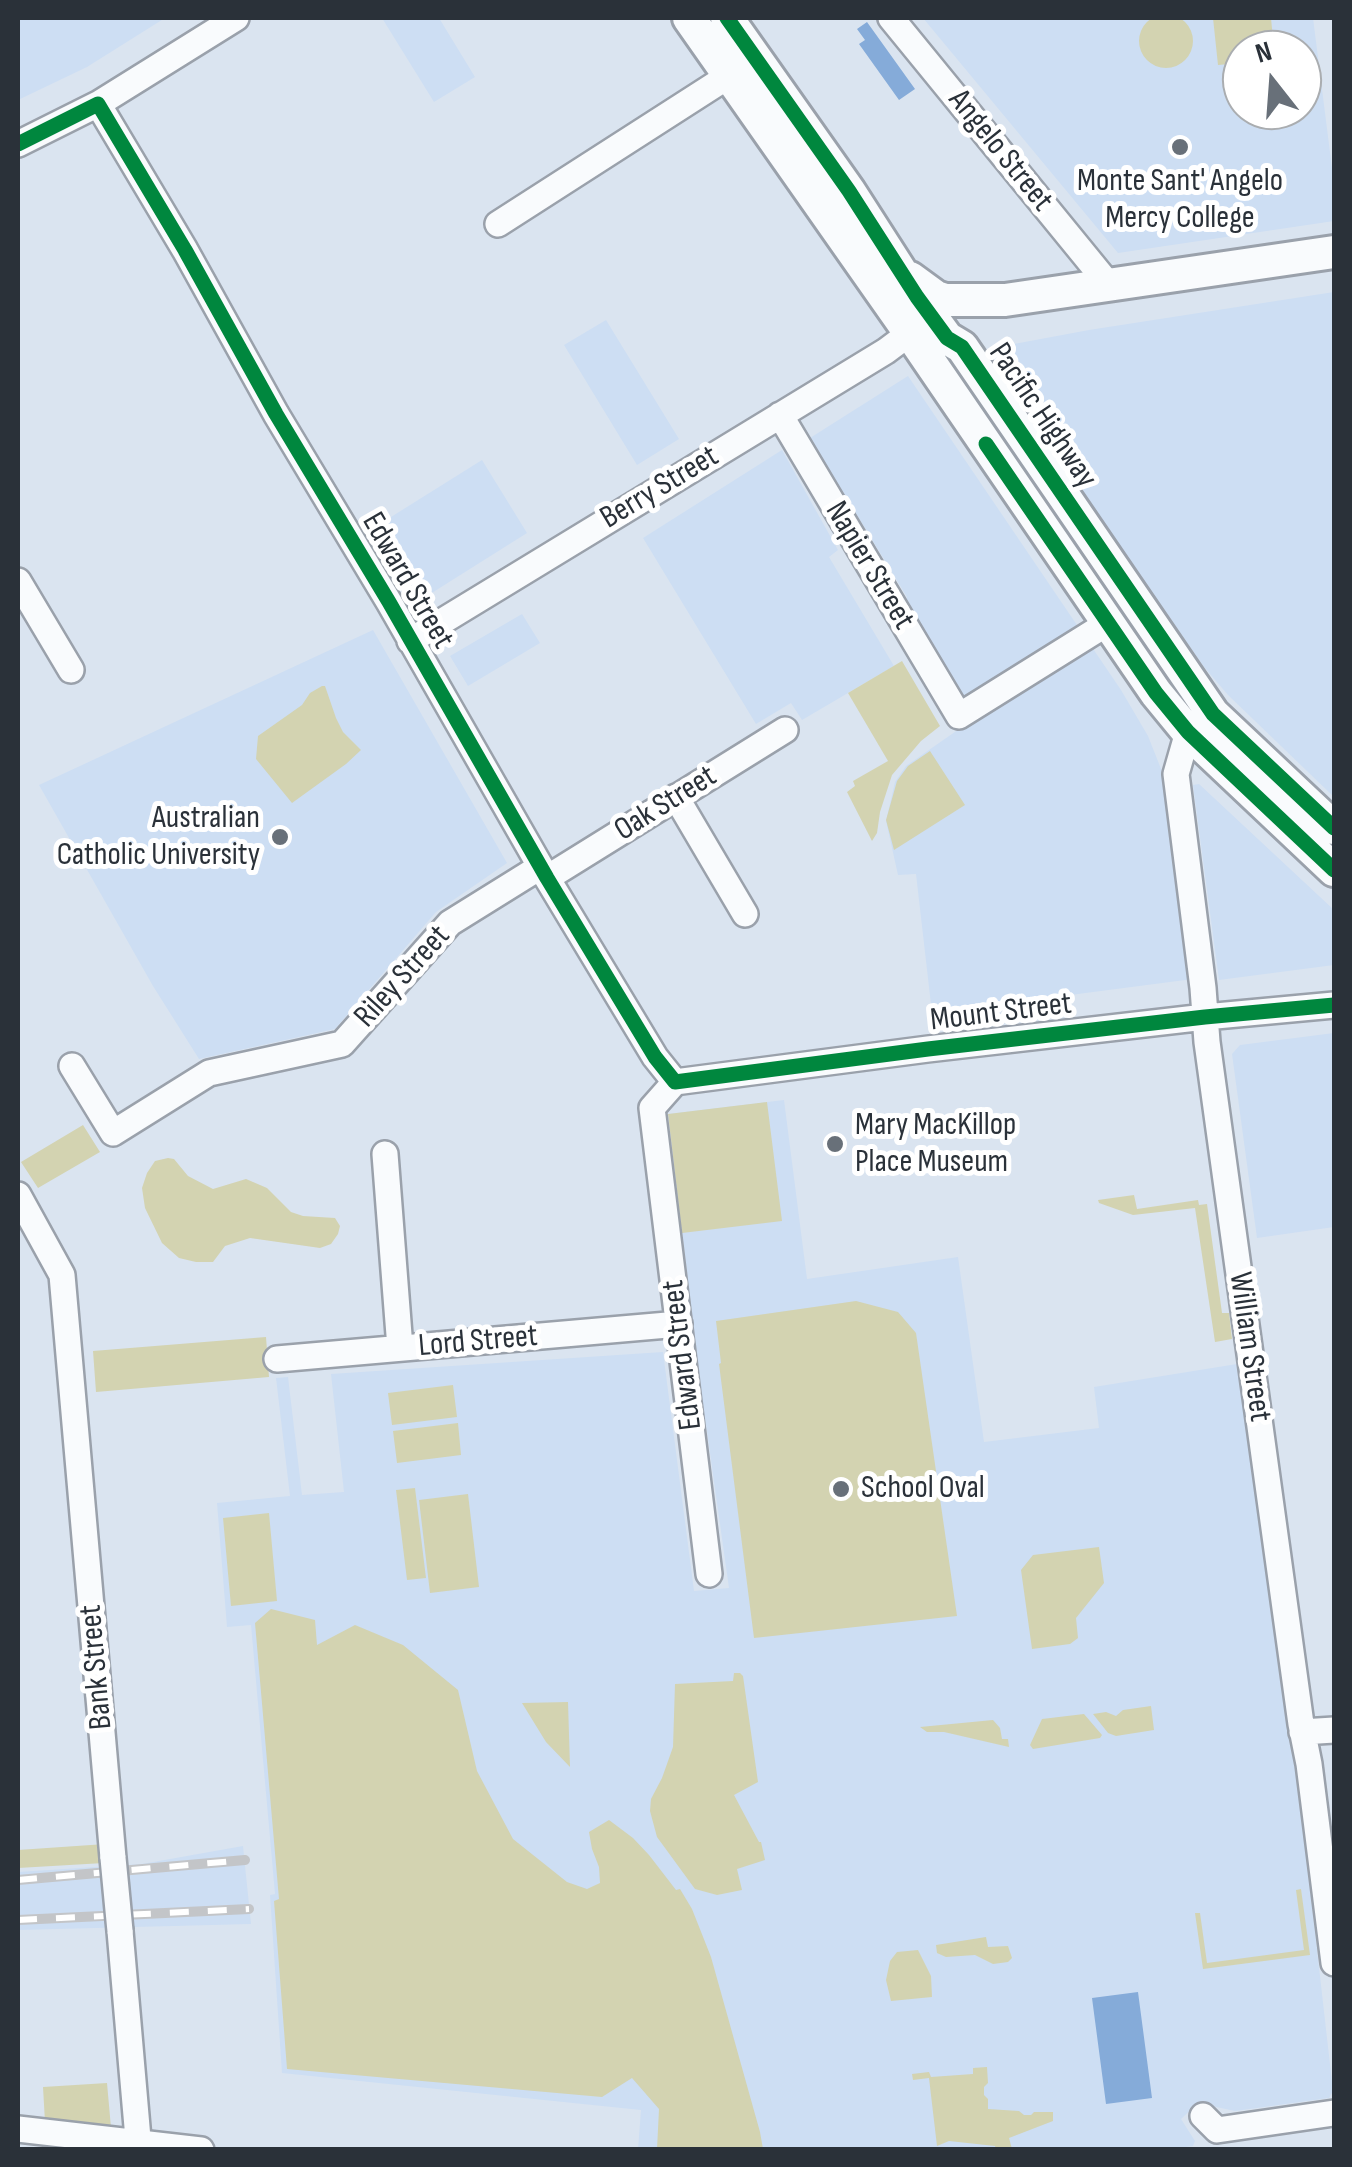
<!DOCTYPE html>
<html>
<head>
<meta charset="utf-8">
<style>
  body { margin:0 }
  #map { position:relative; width:1352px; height:2167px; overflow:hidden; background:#dae4f0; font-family:"Sofia Sans Condensed",sans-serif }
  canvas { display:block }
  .frame { position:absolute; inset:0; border:20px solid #2a3139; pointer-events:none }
  .north { position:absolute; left:1222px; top:30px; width:100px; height:100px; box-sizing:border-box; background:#fff; border:2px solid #aaadb0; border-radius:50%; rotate:343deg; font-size:28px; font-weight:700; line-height:40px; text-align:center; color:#2a3139 }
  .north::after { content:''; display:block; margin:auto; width:35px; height:45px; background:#687079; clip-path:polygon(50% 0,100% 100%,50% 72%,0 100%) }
</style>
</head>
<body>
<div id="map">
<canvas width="1352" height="2167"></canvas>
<div class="frame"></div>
<div class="north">N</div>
</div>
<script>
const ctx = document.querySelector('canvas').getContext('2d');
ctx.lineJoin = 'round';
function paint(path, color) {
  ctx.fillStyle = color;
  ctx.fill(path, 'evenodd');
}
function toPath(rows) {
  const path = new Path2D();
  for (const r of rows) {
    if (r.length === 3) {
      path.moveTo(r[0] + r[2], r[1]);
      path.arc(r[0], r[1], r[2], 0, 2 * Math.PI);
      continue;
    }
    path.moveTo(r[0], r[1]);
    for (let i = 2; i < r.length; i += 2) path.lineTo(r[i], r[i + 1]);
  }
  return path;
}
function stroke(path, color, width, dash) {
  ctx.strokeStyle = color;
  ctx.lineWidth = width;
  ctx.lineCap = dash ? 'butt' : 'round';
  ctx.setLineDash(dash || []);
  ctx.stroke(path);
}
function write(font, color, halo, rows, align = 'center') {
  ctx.font = font + ' "Sofia Sans Condensed",sans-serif';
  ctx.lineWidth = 10;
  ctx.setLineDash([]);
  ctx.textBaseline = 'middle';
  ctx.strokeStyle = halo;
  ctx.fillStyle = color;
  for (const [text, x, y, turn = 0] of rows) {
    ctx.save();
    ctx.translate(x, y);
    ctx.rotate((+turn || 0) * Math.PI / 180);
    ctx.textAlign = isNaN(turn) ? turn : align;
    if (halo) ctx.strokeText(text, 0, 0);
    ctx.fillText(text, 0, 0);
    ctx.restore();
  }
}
paint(toPath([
  [18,18,165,18,87,67,18,100],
  [382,18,439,18,475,77,434,102],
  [923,18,1313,18,1334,184,1334,221,1118,253],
  [1242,50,1302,50,1302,110,1242,110],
  [1334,292,1334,797,1228,695,1204,667,1091,504,987,349,1089,330],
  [606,320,679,439,637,465,564,345],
  [908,376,1121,690,1148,736,1165,779,1193,979,932,1013,916,874,898,875,886,821,895,782,906,766,972,720,903,607,907,597,810,438],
  [782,450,838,550,829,557,894,666,802,720,791,703,756,724,643,538],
  [482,460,527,533,419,601,375,527],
  [522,614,540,643,468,686,450,656],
  [373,630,507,863,436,912,335,1029,199,1059,153,986,39,785],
  [1199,784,1334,910,1334,965,1219,980,1193,785],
  [1334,1033,1334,1227,1257,1238,1232,1054,1240,1045],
  [784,1100,807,1279,958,1257,984,1442,1099,1428,1094,1387,1237,1364,1297,1773,1333,2091,1329,2098,1235,2111,1198,2103,1181,2119,1195,2141,1193,2146,1171,2149,638,2150,641,2110,282,2073,270,1895,275,1894,251,1625,227,1627,217,1503,290,1496,276,1378,288,1377,302,1495,344,1492,331,1374,663,1352,694,1591,729,1588,702,1396,668,1114],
  [243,1846,251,1924,18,1930,18,1872,142,1864]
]), '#cddef3');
paint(toPath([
  [1166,41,27],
  [1213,18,1271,18,1274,50,1242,50,1242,63,1218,65],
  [902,661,940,726,921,741,892,775,880,812,877,833,872,841,847,792,855,786,853,781,888,761,848,693],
  [322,686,325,686,336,718,343,732,361,750,346,764,292,803,256,759,258,736,302,705,310,693],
  [930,751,965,805,894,850,886,820,897,781,908,766],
  [767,1102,782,1221,682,1233,668,1114],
  [83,1125,100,1152,38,1188,21,1162],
  [168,1158,174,1159,188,1176,213,1189,246,1179,267,1188,291,1212,303,1216,335,1218,340,1226,338,1234,331,1244,320,1248,250,1238,225,1246,213,1262,196,1262,179,1258,162,1243,145,1208,142,1188,147,1173,155,1161],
  [1134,1195,1137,1209,1198,1200,1199,1205,1207,1204,1222,1313,1229,1313,1232,1339,1215,1342,1195,1208,1133,1215,1099,1203,1098,1200],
  [856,1301,898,1312,916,1333,957,1616,754,1638,719,1364,721,1363,716,1321],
  [266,1337,269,1377,96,1392,93,1351],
  [453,1385,457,1417,392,1425,388,1393],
  [458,1423,461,1455,397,1463,393,1431],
  [415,1488,426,1578,407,1580,396,1490],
  [468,1494,479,1587,430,1593,419,1500],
  [269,1513,277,1601,231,1606,223,1518],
  [1099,1547,1104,1583,1076,1618,1078,1638,1070,1644,1032,1649,1021,1570,1033,1555],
  [271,1609,315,1620,317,1645,355,1625,403,1645,458,1690,477,1771,513,1839,567,1882,587,1889,600,1883,599,1867,592,1849,589,1832,609,1820,633,1838,649,1855,676,1890,680,1889,692,1909,711,1957,760,2132,763,2149,657,2149,659,2109,632,2078,602,2097,287,2069,274,1901,279,1899,255,1623],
  [734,1673,740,1673,743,1676,758,1782,734,1795,759,1842,761,1842,765,1860,737,1869,742,1890,717,1895,695,1889,657,1837,650,1811,651,1799,662,1778,673,1747,675,1684,733,1681],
  [568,1702,570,1767,546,1742,522,1703],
  [1151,1706,1154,1730,1116,1736,1108,1733,1093,1714,1106,1712,1116,1716,1123,1710],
  [1084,1714,1102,1735,1100,1738,1033,1749,1030,1745,1042,1719],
  [993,1720,1000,1728,1002,1739,1008,1739,1009,1747,944,1732,927,1732,920,1727],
  [120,1843,121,1862,18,1868,18,1850],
  [1301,1889,1310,1955,1203,1969,1195,1913,1200,1913,1207,1963,1304,1950,1296,1890],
  [986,1937,988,1947,1008,1946,1012,1958,1008,1962,993,1964,975,1955,946,1957,937,1953,936,1945],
  [918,1950,931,1976,932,1997,891,2001,886,1980,890,1961,897,1952],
  [987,2067,988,2083,984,2087,984,2095,988,2099,988,2109,1019,2111,1024,2115,1031,2115,1034,2112,1053,2112,1053,2121,1009,2138,1012,2149,996,2149,995,2146,949,2141,937,2146,929,2078,913,2080,912,2074,929,2072,931,2077,973,2074,973,2068],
  [107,2083,111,2128,45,2122,43,2087]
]), '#d3d3b1');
paint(toPath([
  [867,22,915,89,899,100,859,44,865,40,857,29],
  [1138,1992,1152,2098,1106,2104,1092,1998]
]), '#85abd9');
const minor = toPath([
  [891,18,1109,285],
  [98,104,185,250,276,414,389,602,547,878,655,1057,675,1082],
  [18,144,98,104,236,18],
  [498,224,730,75],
  [780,415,959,716,1108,623],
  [18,581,71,670],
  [410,641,886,351,910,333],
  [1188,732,1176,774,1203,988,1207,1042,1301,1724,1309,1764,1334,1963],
  [676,797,745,914],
  [547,878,785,730],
  [72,1066,113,1133,209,1073,342,1044,450,923,540,867],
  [675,1082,928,1049,1205,1017,1334,1005],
  [675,1082,652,1108,709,1574],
  [385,1154,400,1348],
  [18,1195,62,1275,113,1858],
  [277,1359,679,1324],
  [1302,1732,1334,1730],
  [120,1931,139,2150],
  [1203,2116,1217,2130,1334,2113],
  [18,2129,201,2150]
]);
const major = toPath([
  [689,18,910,333,1156,693,1188,732,1334,870],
  [727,18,849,191,917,297,947,338,962,347,1213,714,1334,828],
  [910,278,936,297,945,300,1005,300,1334,252]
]);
stroke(minor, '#9aa1ab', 30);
stroke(major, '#9aa1ab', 38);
stroke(minor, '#f9fbfd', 25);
stroke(major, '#f9fbfd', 32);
const rail = toPath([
  [18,1880,245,1860],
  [18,1920,249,1909]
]);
stroke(rail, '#c3c5c8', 10);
stroke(rail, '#fff', 6, [19]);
const minorBridge = toPath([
  [113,1858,120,1931]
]);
stroke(minorBridge, '#9aa1ab', 30, []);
stroke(minorBridge, '#f9fbfd', 25);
stroke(toPath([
  [727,18,849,191,917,297,947,338,962,347,1213,714,1334,828],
  [18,144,98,104,185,250,276,414,389,602,547,878,655,1057,675,1082,928,1049,1205,1017,1334,1005],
  [986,444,1156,693,1188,732,1334,870]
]), '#00873e', 15);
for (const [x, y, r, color] of [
  [1180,147,10,"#687079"],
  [280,837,10,"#687079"],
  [835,1144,10,"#687079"],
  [841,1489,10,"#687079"]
]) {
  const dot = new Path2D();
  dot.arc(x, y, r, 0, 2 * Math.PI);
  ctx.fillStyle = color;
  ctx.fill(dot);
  stroke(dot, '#fff', 4);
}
write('32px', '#2a3139', '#fff', [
  ["Angelo Street",1000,151,51],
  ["Pacific Highway",1042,416,56],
  ["Berry Street",660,488,-31],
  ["Napier Street",869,566,59],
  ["Edward Street",407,581,60],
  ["Oak Street",666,804,-32],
  ["Riley Street",403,977,-48],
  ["Mount Street",1001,1013,-7],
  ["Lord Street",478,1342,-5],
  ["William Street",1249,1347,82],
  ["Edward Street",683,1355,-97],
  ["Bank Street",97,1667,-95]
]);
write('32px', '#2a3139', '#fff', [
  ["Monte Sant' Angelo",1180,182,"center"],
  ["Mercy College",1180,219,"center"],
  ["Australian",260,819,"right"],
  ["Catholic University",260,856,"right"],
  ["Mary MacKillop",855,1126],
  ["Place Museum",855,1163],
  ["School Oval",861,1489]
], 'left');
</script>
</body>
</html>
